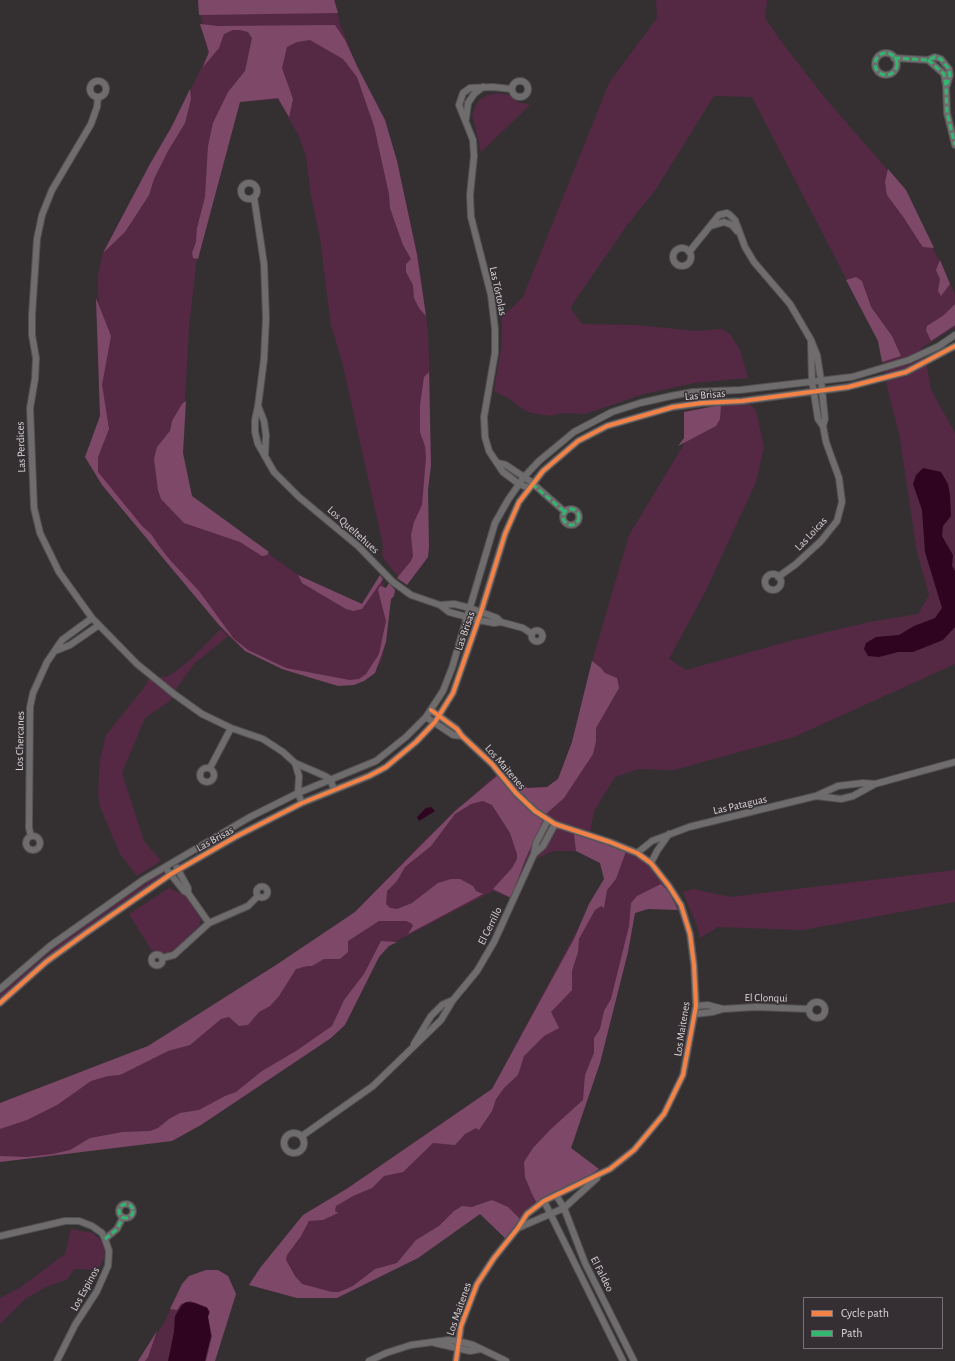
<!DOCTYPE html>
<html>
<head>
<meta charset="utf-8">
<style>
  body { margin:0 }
  #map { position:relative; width:955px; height:1361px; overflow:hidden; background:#343032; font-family:"Alegreya Sans",sans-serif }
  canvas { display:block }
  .legend { position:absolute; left:803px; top:1297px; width:140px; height:52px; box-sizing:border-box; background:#352f33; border:1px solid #777275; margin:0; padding:5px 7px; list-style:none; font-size:12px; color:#dad6d8 }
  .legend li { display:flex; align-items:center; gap:8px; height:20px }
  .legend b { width:20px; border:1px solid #777275 }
</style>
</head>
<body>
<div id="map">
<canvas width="955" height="1361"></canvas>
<ul class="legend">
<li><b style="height:5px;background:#f48246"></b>Cycle path</li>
<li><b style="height:5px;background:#33b770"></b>Path</li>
</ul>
</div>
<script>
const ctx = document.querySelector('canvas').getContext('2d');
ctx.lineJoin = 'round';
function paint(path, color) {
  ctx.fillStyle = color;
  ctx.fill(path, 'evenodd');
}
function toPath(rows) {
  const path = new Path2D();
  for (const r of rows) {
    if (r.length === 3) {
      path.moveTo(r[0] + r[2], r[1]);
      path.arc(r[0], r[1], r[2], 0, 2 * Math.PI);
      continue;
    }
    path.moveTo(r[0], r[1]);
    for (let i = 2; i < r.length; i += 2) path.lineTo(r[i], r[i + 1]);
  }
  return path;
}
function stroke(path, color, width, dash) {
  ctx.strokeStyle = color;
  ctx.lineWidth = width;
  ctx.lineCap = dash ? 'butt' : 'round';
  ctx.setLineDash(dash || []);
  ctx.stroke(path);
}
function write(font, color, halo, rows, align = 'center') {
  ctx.font = font + ' "Alegreya Sans",sans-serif';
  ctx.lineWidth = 3;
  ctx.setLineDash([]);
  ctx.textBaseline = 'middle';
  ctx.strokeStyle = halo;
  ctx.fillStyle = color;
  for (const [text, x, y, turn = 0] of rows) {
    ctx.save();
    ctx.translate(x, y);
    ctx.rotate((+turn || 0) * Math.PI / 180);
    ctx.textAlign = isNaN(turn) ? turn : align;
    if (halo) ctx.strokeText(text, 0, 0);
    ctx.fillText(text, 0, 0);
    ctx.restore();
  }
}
paint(toPath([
  [198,0,335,0,340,24,357,67,385,120,398,166,418,257,428,332,430,388,430,473,408,583,395,573,382,556,383,545,342,361,331,326,320,238,311,195,306,156,299,136,278,99,240,102,197,257,189,327,182,452,191,497,298,575,361,605,380,577,390,600,386,642,381,662,374,672,364,681,317,680,283,669,246,651,230,637,201,599,151,544,86,457,100,417,98,275,103,253,152,161,173,126,208,54],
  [656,0,767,0,765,18,780,40,825,98,905,190,955,294,955,327,921,348,927,366,931,390,955,433,955,664,794,737,674,770,638,769,615,777,594,811,589,838,626,852,645,862,668,889,677,909,647,909,635,912,599,1064,540,1200,507,1238,480,1213,417,1258,337,1298,298,1297,249,1284,304,1215,348,1188,492,1089,604,880,604,873,600,863,577,851,553,851,529,862,509,897,493,891,389,945,377,958,345,1024,173,1140,0,1162,0,1103,149,1046,306,946,355,912,422,843,492,778,507,767,527,788,547,787,558,779,572,742,594,655,629,535,686,441,694,424,689,410,731,405,750,404,756,411,764,447,756,482,706,590,669,659,686,670,790,641,869,622,918,614,929,595,917,552,899,433,888,391,879,342,752,97,714,96,656,189,625,228,570,308,582,324,637,325,695,331,722,329,730,334,740,350,748,378,695,383,644,394,585,414,562,413,551,416,531,413,521,408,510,399,494,391,502,343,502,317,523,297,609,83,657,18],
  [499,93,509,95,518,102,530,105,481,152,472,114,479,100,488,95],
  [221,629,228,636,194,664,178,686,170,701,145,718,122,773,144,841,161,861,137,876,120,854,100,807,98,793,100,760,106,735,143,689,149,679,169,676,189,661],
  [955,870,955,902,803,930,718,927,700,938,696,923,683,892,693,889,730,897],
  [162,872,165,872,164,876,104,915,52,954,0,998,0,993,71,934],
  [169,888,186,896,201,919,200,925,174,950,163,954,152,951,129,914],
  [71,1229,93,1233,102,1241,105,1251,104,1259,97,1270,74,1269,68,1279,46,1287,25,1299,0,1324,0,1298,21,1287,65,1254],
  [211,1270,225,1276,215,1361,139,1361,164,1323,177,1295,198,1273]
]), '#552944');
paint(toPath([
  [198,0,334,0,338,13,199,15],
  [200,24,218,26,335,25,345,40,358,68,385,120,397,161,417,255,426,316,419,308,414,298,413,285,406,272,406,264,411,259,403,245,390,208,389,194,374,126,357,77,343,59,310,40,297,42,287,47,282,68,293,99,289,117,278,98,240,102,198,259,193,258,192,253,196,242,197,228,205,197,208,146,213,123,228,92,245,71,252,38,248,32,240,30,233,30,224,34,219,48,203,67,209,52],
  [190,89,191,99,185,123,168,151,154,179,149,195,125,232,103,253,150,164,172,126],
  [888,169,906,190,934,248,923,247,920,243,904,218,887,195,885,182],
  [940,260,950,284,941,296,938,291,940,279,936,270],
  [856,277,862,281,871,307,892,336,901,356,882,362,878,341,846,280],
  [96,298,111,336,102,385,109,429,98,457,98,472,142,526,151,534,159,546,170,560,199,591,234,639,248,650,286,668,350,680,359,679,366,674,379,654,386,621,378,590,380,586,386,588,389,583,395,590,394,596,391,599,386,642,375,673,364,681,354,685,338,686,282,669,245,651,219,625,102,485,85,457,100,416],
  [955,304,955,325,931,341,926,330,927,326,944,315],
  [429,372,431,465,428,490,429,546,428,557,407,585,397,578,411,561,413,556,411,535,414,522,422,505,426,458,425,446,420,432,420,405,424,377],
  [186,401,183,453,192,496,269,552,267,555,262,556,240,542,184,523,161,499,158,490,154,459,157,447,170,431,172,421,182,404],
  [721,405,720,419,716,426,678,446,684,438,684,412],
  [298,575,362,604,380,575,383,579,362,609,353,611,346,609,302,583],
  [592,661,601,668,605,673,617,678,619,688,596,728,596,741,593,754,564,798,546,814,525,860,511,898,493,889,512,868,517,859,517,854,510,833,492,805,483,801,471,804,455,814,431,846,405,867,397,881,387,891,386,904,390,908,397,909,412,903,438,883,451,879,460,879,473,886,476,891,483,894,408,934,413,926,411,923,406,921,379,921,348,941,348,952,340,959,324,959,312,966,307,966,296,969,279,996,270,1006,259,1012,248,1025,239,1026,229,1017,221,1019,190,1045,168,1051,120,1075,108,1076,91,1081,57,1105,27,1120,0,1129,0,1103,148,1046,276,965,355,912,455,811,508,767,527,788,547,787,558,779,572,742],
  [574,834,604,842,626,851,616,879,607,890,604,908,601,906,595,910,579,939,578,952,572,971,572,990,551,1012,559,1028,544,1036,524,1056,518,1075,504,1088,496,1099,492,1111,479,1130,476,1128,465,1134,455,1145,433,1143,403,1172,384,1176,372,1188,353,1196,336,1206,335,1211,338,1213,323,1220,309,1221,301,1236,287,1255,286,1260,295,1276,302,1284,332,1292,339,1292,353,1286,375,1269,397,1263,416,1240,439,1226,454,1211,462,1206,472,1207,492,1200,508,1207,520,1219,506,1239,480,1214,418,1258,337,1298,297,1298,249,1285,260,1268,303,1215,348,1188,492,1089,574,939,589,904,604,879,600,863,576,851],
  [661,884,669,892,678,910,648,909,635,913,628,952,600,1063,571,1148,599,1169,572,1187,538,1205,532,1194,525,1177,524,1162,533,1148,551,1129,583,1100,585,1075,594,1053,594,1038,600,1029,604,1011,611,999,629,926,631,903,637,896],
  [381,941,397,942,389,946,379,957,345,1025,331,1038,201,1125,172,1141,0,1162,0,1156,27,1157,53,1154,70,1150,90,1138,123,1132,150,1131,158,1128,169,1119,180,1113,199,1110,225,1096,236,1092,262,1071,296,1051,332,1026,344,1000,364,974],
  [206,1270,218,1270,228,1276,236,1294,215,1361,206,1361,212,1336,208,1317,210,1312,207,1307,190,1301,181,1304,177,1310,170,1309,182,1284,189,1276],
  [157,1331,148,1357,145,1361,138,1361]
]), '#7e4968');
paint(toPath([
  [923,468,941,472,948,484,950,495,951,516,943,526,942,536,953,555,952,566,955,571,955,627,943,640,913,652,898,652,879,657,868,656,864,649,866,643,876,637,899,635,914,626,935,618,942,608,925,552,922,510,913,484,916,475],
  [431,807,435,811,419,821,417,817,426,808],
  [186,1302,195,1303,207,1308,209,1312,208,1317,211,1336,205,1361,168,1361,174,1332,175,1316,182,1305]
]), '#2f0421');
const minor = toPath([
  [886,64,11],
  [894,58,928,60,935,57,941,59,949,69,950,75,947,85],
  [928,60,944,74,946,86,947,113,955,145],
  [520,89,8],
  [98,89,8],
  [511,89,493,87,470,88,463,93,459,105,473,140,474,156,470,195,471,217,491,295,495,329,495,353,484,417,485,437,489,451,503,472,519,484,529,488],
  [98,97,97,107,91,124,52,190,42,215,37,239,32,315,32,335,36,358,35,379,30,408,34,508,40,533,59,572,92,618,137,664,174,694,202,714,231,728,263,739,283,752,295,763,325,776,330,779,334,789],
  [466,119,468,103,474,94,483,87],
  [249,191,8],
  [254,197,264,264,266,318,264,359,258,406,255,420,255,432,258,444,274,472,299,497,358,546,393,582,411,595,440,605,454,604,470,608,497,618,501,622,523,628,532,634],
  [711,226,724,222,732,225,737,231],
  [682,257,9],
  [689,252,719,215,727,213,730,215,735,220,745,247,754,262,790,304,811,340,817,355,821,380,825,419,823,426],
  [258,406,264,421,266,435,265,455],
  [498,463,506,465,530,481,565,512],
  [571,517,8],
  [773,582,8],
  [778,577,796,564,821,541,837,521,842,502,839,478,826,442,823,426,818,419,812,381,811,343],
  [440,605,449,612,478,620,494,623,501,622],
  [537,636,5.5],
  [55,651,70,645,99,625],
  [431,710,457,729,462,736,492,764,516,793,535,811,555,824,610,842,637,853,651,863,669,886,681,905,690,934,694,965,696,1006,683,1075,664,1114,634,1150,610,1169,544,1201,527,1214,518,1228,494,1258,477,1284,461,1326,456,1361],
  [426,717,453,735,462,736],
  [295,763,299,776,298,793,302,803],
  [207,775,7],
  [210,768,231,728],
  [816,796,841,799,853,796,875,784,955,762],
  [33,843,7],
  [31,836,29,828,30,707,33,693,47,662,62,640,92,618],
  [637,853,652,841,689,827,816,796,838,786,863,783,875,784],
  [534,854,543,846,555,824],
  [651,863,657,851,669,834],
  [177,868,188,888,188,893],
  [168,871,184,891,188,893,209,923],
  [262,892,5.5],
  [157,960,5.5],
  [162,958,174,955,209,923,248,906,258,896],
  [0,989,50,946,143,880,250,817,298,793,376,761,406,737,426,717,443,691,452,668,495,523,508,500,524,477,539,461,574,432,612,412,640,403,671,396,693,392,740,390,852,377,909,360,939,346,955,335],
  [817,1010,8],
  [0,1003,46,962,86,933,171,874,237,836,302,803,369,776,386,767,416,742,435,722,453,693,481,612,505,534,519,502,543,471,578,441,607,426,673,407,702,403,742,401,848,387,906,372,955,346],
  [696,1006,708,1005,723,1009],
  [695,1014,713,1012,723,1009,756,1007,809,1009],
  [414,1044,431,1016,442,1005,453,1000],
  [294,1143,10],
  [302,1136,373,1086,441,1020,453,1000,477,971,494,942,534,854,536,843,548,820],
  [556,1195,564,1208,585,1263,634,1361],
  [544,1201,623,1361],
  [126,1211,7],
  [518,1228,564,1208,597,1178],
  [0,1236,65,1221,79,1221,92,1226,102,1233,105,1239,109,1251,108,1266,97,1291,75,1325,57,1361],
  [105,1239,117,1229,123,1217],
  [435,1343,470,1351,481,1349],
  [369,1361,386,1353,411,1345,448,1340,457,1341,473,1345,506,1361]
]);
stroke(minor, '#514f50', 8);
stroke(minor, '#6f6c6d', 6);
stroke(toPath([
  [886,64,11],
  [894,58,928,60,935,57,941,59,949,69,950,75,947,84],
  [928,60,944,74,946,86,947,113,955,145],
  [532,484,565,512],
  [571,517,8],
  [126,1211,7],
  [105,1239,117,1229,123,1217]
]), '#33b770', 3, [6, 3]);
stroke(toPath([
  [431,710,457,729,462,736,492,764,516,793,535,811,555,824,610,842,637,853,651,863,669,886,681,905,690,934,694,965,696,1006,683,1075,664,1114,634,1150,610,1169,544,1201,527,1214,518,1228,494,1258,477,1284,461,1326,456,1361],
  [0,1003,46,962,86,933,171,874,237,836,302,803,369,776,386,767,416,742,435,722,453,693,481,612,505,534,519,502,543,471,578,441,607,426,673,407,702,403,742,401,848,387,906,372,955,346]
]), '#f48246', 4);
write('11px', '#dad6d8', '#352f33', [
  ["Las Tórtolas",498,291,78],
  ["Las Brisas",705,395,-5],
  ["Las Perdices",21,447,-92],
  ["Los Queltehues",353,530,42],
  ["Las Loicas",811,534,-47],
  ["Las Brisas",465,631,-71],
  ["Los Chercanes",20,741,-89],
  ["Los Maitenes",505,767,49],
  ["Las Pataguas",740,805,-13],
  ["Las Brisas",215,839,-29],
  ["El Cerrillo",490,926,-64],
  ["El Clonqui",766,998,1],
  ["Los Maitenes",682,1029,-81],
  ["El Faldeo",602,1274,63],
  ["Los Espinos",85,1289,-61],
  ["Los Maitenes",459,1309,-71]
]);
</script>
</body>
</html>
